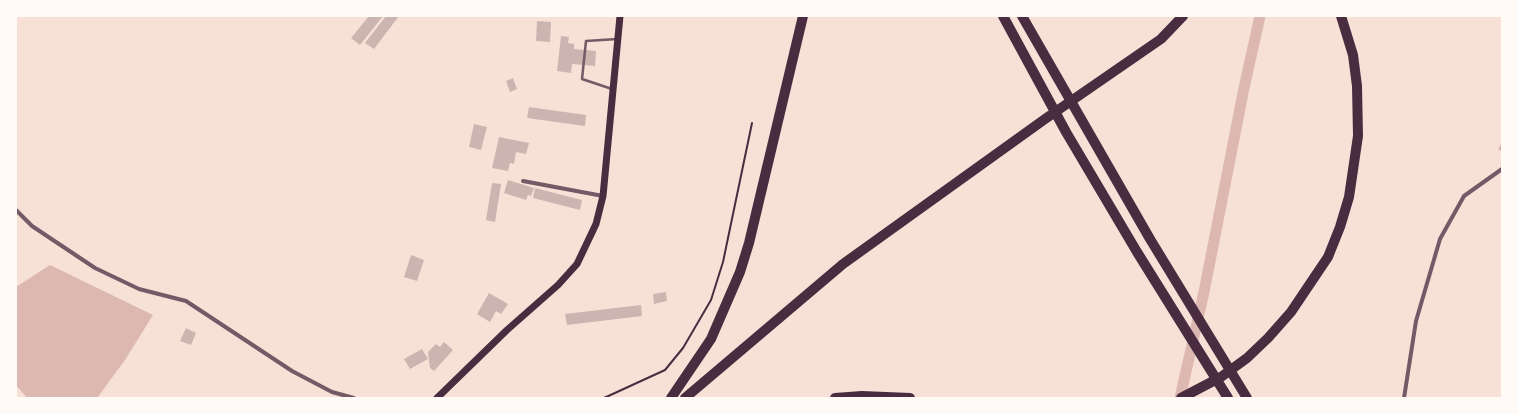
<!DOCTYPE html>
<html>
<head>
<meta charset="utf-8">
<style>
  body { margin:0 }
  #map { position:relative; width:1518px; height:414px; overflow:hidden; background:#f7e1d7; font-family:Inter,sans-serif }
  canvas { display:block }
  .frame { position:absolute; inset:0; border:17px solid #fffaf5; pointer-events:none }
</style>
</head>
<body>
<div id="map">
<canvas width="1518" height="414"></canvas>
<div class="frame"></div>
</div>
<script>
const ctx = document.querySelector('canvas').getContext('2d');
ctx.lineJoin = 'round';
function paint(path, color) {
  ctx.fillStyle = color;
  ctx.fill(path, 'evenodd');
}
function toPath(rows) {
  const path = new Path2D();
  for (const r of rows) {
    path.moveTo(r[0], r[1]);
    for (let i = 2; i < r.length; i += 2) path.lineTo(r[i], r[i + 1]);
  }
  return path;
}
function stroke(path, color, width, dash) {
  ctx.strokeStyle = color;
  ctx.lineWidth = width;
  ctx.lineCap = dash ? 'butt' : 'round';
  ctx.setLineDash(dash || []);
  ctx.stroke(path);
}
paint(toPath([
  [50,265,153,315,125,360,97,398,27,398,16,385,16,287]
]), '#dcb8b0');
stroke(toPath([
  [1500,149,1502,145]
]), '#dcb8b0', 3);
stroke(toPath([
  [1180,398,1204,292,1244,88,1260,16]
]), '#dcb8b0', 11);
paint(toPath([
  [369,16,383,16,360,45,351,38],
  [386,16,399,16,374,49,365,43],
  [537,21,551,22,550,42,536,41],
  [561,36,569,37,568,43,574,44,574,49,596,51,595,66,572,64,571,73,557,71],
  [513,78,517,89,510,92,506,81],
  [529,107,586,115,585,126,527,118],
  [474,124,487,127,481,150,469,147],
  [499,137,529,143,526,154,516,152,514,164,510,163,508,171,492,168],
  [508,180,534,188,531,196,528,195,526,200,504,193],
  [492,183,501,184,495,222,486,220],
  [535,188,582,200,580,210,533,198],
  [411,255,424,260,417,281,404,277],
  [666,292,667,301,654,304,653,294],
  [489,293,508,304,501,314,496,311,490,322,477,314],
  [641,305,642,316,567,325,565,314],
  [186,328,196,333,191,345,180,341],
  [444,342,453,350,434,371,430,368,428,352,436,344,440,347],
  [422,349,428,359,410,369,404,359]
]), '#ccb4b1');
stroke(toPath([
  [604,398,665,370,683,348,711,300,723,262,752,123]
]), '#4a2c40', 2);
stroke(toPath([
  [612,89,582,79,586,41,617,39]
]), '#755966', 2.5);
stroke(toPath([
  [523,181,603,196],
  [16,210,32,226,95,268,139,289,186,301,292,371,332,392,354,398],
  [1404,398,1416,321,1440,239,1464,196,1502,169]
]), '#755966', 4);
stroke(toPath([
  [437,398,507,330,558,285,577,264,596,224,603,196,620,16]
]), '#4a2c40', 7);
stroke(toPath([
  [1003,16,1066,132,1137,252,1228,398],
  [1022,16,1150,239,1247,398],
  [671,398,711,339,740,272,749,243,803,16],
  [685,398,843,264,1045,119,1161,39,1183,16],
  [835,398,862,396,910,398],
  [1181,398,1221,377,1247,358,1268,338,1291,312,1328,257,1340,227,1349,197,1358,136,1357,86,1353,55,1341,16]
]), '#4a2c40', 10);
</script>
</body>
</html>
